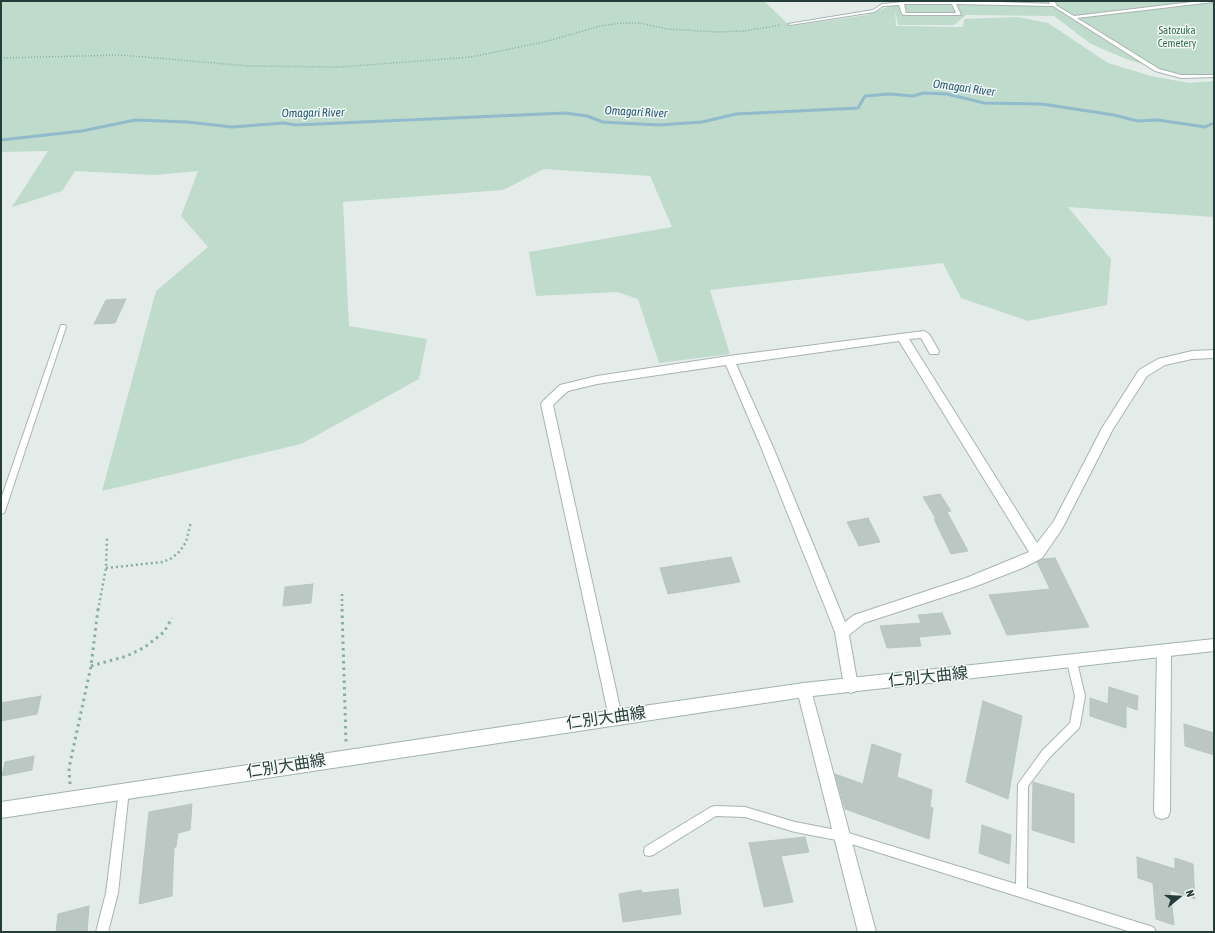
<!DOCTYPE html>
<html>
<head>
<meta charset="utf-8">
<style>
  body { margin:0 }
  #map { position:relative; width:1215px; height:933px; overflow:hidden; background:#e4ecea; font-family:"Asap Condensed",sans-serif }
  canvas { display:block }
  .frame { position:absolute; inset:0; border:2px solid #253d3a; pointer-events:none }
  .north { position:absolute; left:1159px; top:877px; width:40px; height:40px; -webkit-text-stroke:3px #f5f9f7; paint-order:stroke; rotate:72deg; font-size:11px; font-weight:700; line-height:16px; text-align:center; color:#253d3a }
  .north::after { content:''; display:block; margin:auto; width:14px; height:18px; background:#253d3a; clip-path:polygon(50% 0,100% 100%,50% 72%,0 100%) }
</style>
</head>
<body>
<div id="map">
<canvas width="1215" height="933"></canvas>
<div class="frame"></div>
<div class="north">N</div>
</div>
<script>
const ctx = document.querySelector('canvas').getContext('2d');
ctx.lineJoin = 'round';
function paint(path, color) {
  ctx.fillStyle = color;
  ctx.fill(path, 'evenodd');
}
function toPath(rows) {
  const path = new Path2D();
  for (const r of rows) {
    path.moveTo(r[0], r[1]);
    for (let i = 2; i < r.length; i += 2) path.lineTo(r[i], r[i + 1]);
  }
  return path;
}
function stroke(path, color, width, dash) {
  ctx.strokeStyle = color;
  ctx.lineWidth = width;
  ctx.lineCap = dash ? 'butt' : 'round';
  ctx.setLineDash(dash || []);
  ctx.stroke(path);
}
function write(font, color, halo, rows, align = 'center') {
  ctx.font = font + ' "Asap Condensed","Noto Sans JP",sans-serif';
  ctx.lineWidth = 3;
  ctx.setLineDash([]);
  ctx.textBaseline = 'middle';
  ctx.strokeStyle = halo;
  ctx.fillStyle = color;
  for (const [text, x, y, turn = 0] of rows) {
    ctx.save();
    ctx.translate(x, y);
    ctx.rotate((+turn || 0) * Math.PI / 180);
    ctx.textAlign = isNaN(turn) ? turn : align;
    if (halo) ctx.strokeText(text, 0, 0);
    ctx.fillText(text, 0, 0);
    ctx.restore();
  }
}
paint(toPath([
  [1,1,764,1,790,26,867,15,895,4,894,1,1214,1,1214,75,1188,78,1126,59,1091,44,1054,16,966,15,954,25,898,25,895,10,896,26,963,27,964,19,1018,17,1048,23,1108,63,1151,76,1189,83,1214,81,1214,217,1068,207,1111,259,1107,305,1028,321,961,298,943,263,710,290,730,354,659,363,638,299,617,292,536,296,529,252,672,227,650,176,544,169,503,190,343,202,349,326,427,339,419,379,301,444,102,491,156,291,208,247,181,216,198,171,155,175,75,171,62,191,12,207,48,151,1,152]
]), '#bfdbcb');
stroke(toPath([
  [1,140,82,131,135,120,188,122,232,127,284,123,295,125,565,113,587,116,603,122,659,125,702,122,736,114,858,108,865,96,890,94,913,96,923,93,947,94,984,103,1042,104,1114,115,1138,121,1158,120,1205,127,1214,123]
]), '#91bbcc', 3);
const building = toPath([
  [126,299,115,323,94,324,106,300,126,299],
  [940,494,951,511,947,512,968,551,951,554,934,519,936,519,923,497,940,494],
  [868,518,880,542,859,546,847,522,868,518],
  [731,557,740,582,668,594,660,568,731,557],
  [1055,558,1089,627,1007,635,989,595,1050,589,1037,562,1043,559,1055,558],
  [313,584,311,603,283,606,285,587,313,584],
  [942,613,951,634,919,637,921,646,887,648,880,626,921,623,918,615,942,613],
  [1109,687,1138,696,1137,710,1126,706,1126,728,1090,716,1090,698,1108,704,1109,687],
  [41,696,37,714,1,721,1,703,41,696],
  [983,701,1022,716,1008,799,966,782,983,701],
  [1184,724,1214,733,1214,755,1185,746,1184,724],
  [872,744,901,754,897,777,932,790,930,807,933,808,929,839,845,809,835,774,863,784,872,744],
  [34,756,32,770,2,776,5,762,34,756],
  [1033,782,1074,794,1074,843,1032,830,1033,782],
  [192,804,190,830,178,833,176,847,174,847,172,896,139,904,149,812,192,804],
  [982,825,1011,835,1009,864,979,853,982,825],
  [805,837,809,852,781,856,793,902,764,907,749,843,805,837],
  [1137,857,1175,869,1175,858,1193,864,1195,899,1170,890,1174,925,1156,919,1153,883,1138,878,1137,857],
  [678,889,681,914,623,922,619,894,641,890,642,893,678,889],
  [89,906,87,932,56,932,58,914,89,906]
]);
paint(building, '#bac7c3');
stroke(building, '#b7c5c2', 1);
const service = toPath([
  [914,1,971,1,1054,4,1074,16,1201,1,1214,1,1213,2,1077,18,1159,69,1181,75,1214,75,1214,77,1181,78,1155,71,1053,6,956,4,961,15,904,15,902,14,899,5,883,6,874,12,790,25,788,24,873,10,882,4,914,1],
  [904,4,952,4,956,13,906,13,904,4],
  [61,325,65,325,66,327,5,511,4,513,1,514,1,499,61,325],
  [1072,658,1075,659,1077,662,1085,696,1080,725,1079,728,1050,757,1028,786,1027,888,1150,926,1154,928,1156,932,1131,932,842,841,795,832,745,817,716,816,653,855,649,856,645,855,644,851,645,847,711,807,715,806,745,807,795,822,842,831,1016,884,1018,784,1042,751,1070,723,1075,696,1067,662,1069,659,1072,658],
  [124,785,128,786,129,790,118,893,108,932,96,932,106,893,119,790,120,786,124,785]
]);
const minor = toPath([
  [1048,1,1054,1,1057,5,1052,6,1048,1],
  [924,331,929,334,939,351,938,354,930,354,921,338,909,339,1037,543,1054,521,1102,428,1139,370,1158,359,1192,351,1214,350,1214,358,1192,359,1165,365,1147,376,1113,429,1062,529,1042,558,1025,567,974,587,864,623,849,635,858,686,856,691,851,693,846,691,844,686,835,632,761,447,726,365,597,384,568,391,553,405,622,717,620,722,615,724,610,722,541,404,543,401,560,385,597,376,729,356,924,331],
  [899,341,1029,552,966,578,854,615,845,622,773,447,736,364,899,341],
  [1164,645,1169,647,1171,651,1170,811,1168,817,1162,819,1156,817,1154,811,1157,651,1159,647,1164,645],
  [804,683,809,685,811,690,876,932,858,932,797,690,799,685,804,683]
]);
const secondary = toPath([
  [1214,639,1214,651,804,697,1,818,1,802,615,710,804,683,1214,639]
]);
stroke(service, '#a7b4b2', 2);
stroke(minor, '#a7b4b2', 2);
stroke(secondary, '#a0b4b0', 2);
stroke(toPath([
  [1,58,120,55,250,66,340,67,471,57,548,41,600,26,622,23,640,23,667,29,717,32,744,31,781,25]
]), '#87ada7', 1.5, [1, 2]);
stroke(toPath([
  [106,568,163,562,172,558,180,551,186,542,191,522],
  [342,594,342,610],
  [98,610,106,568,107,538]
]), '#87ada7', 2.5, [2, 3]);
stroke(toPath([
  [342,609,346,742],
  [91,666,127,656,145,647,164,632,172,618],
  [70,784,69,768,91,666,98,609]
]), '#87ada7', 3, [2.5, 4]);
paint(service, '#fff');
paint(minor, '#fff');
paint(secondary, '#fff');
write('11px', '#337053', '#f5f9f7', [
  ["Satozuka",1177,31],
  ["Cemetery",1177,44]
]);
write('italic 12px', '#245b73', '#f5f9f7', [
  ["Omagari River",964,88,8],
  ["Omagari River",636,112,3],
  ["Omagari River",313,113,-1]
]);
write('16px', '#253d3a', '#f5f9f7', [
  ["仁別大曲線",928,677,-6],
  ["仁別大曲線",606,718,-8],
  ["仁別大曲線",286,766,-9]
]);
</script>
</body>
</html>
